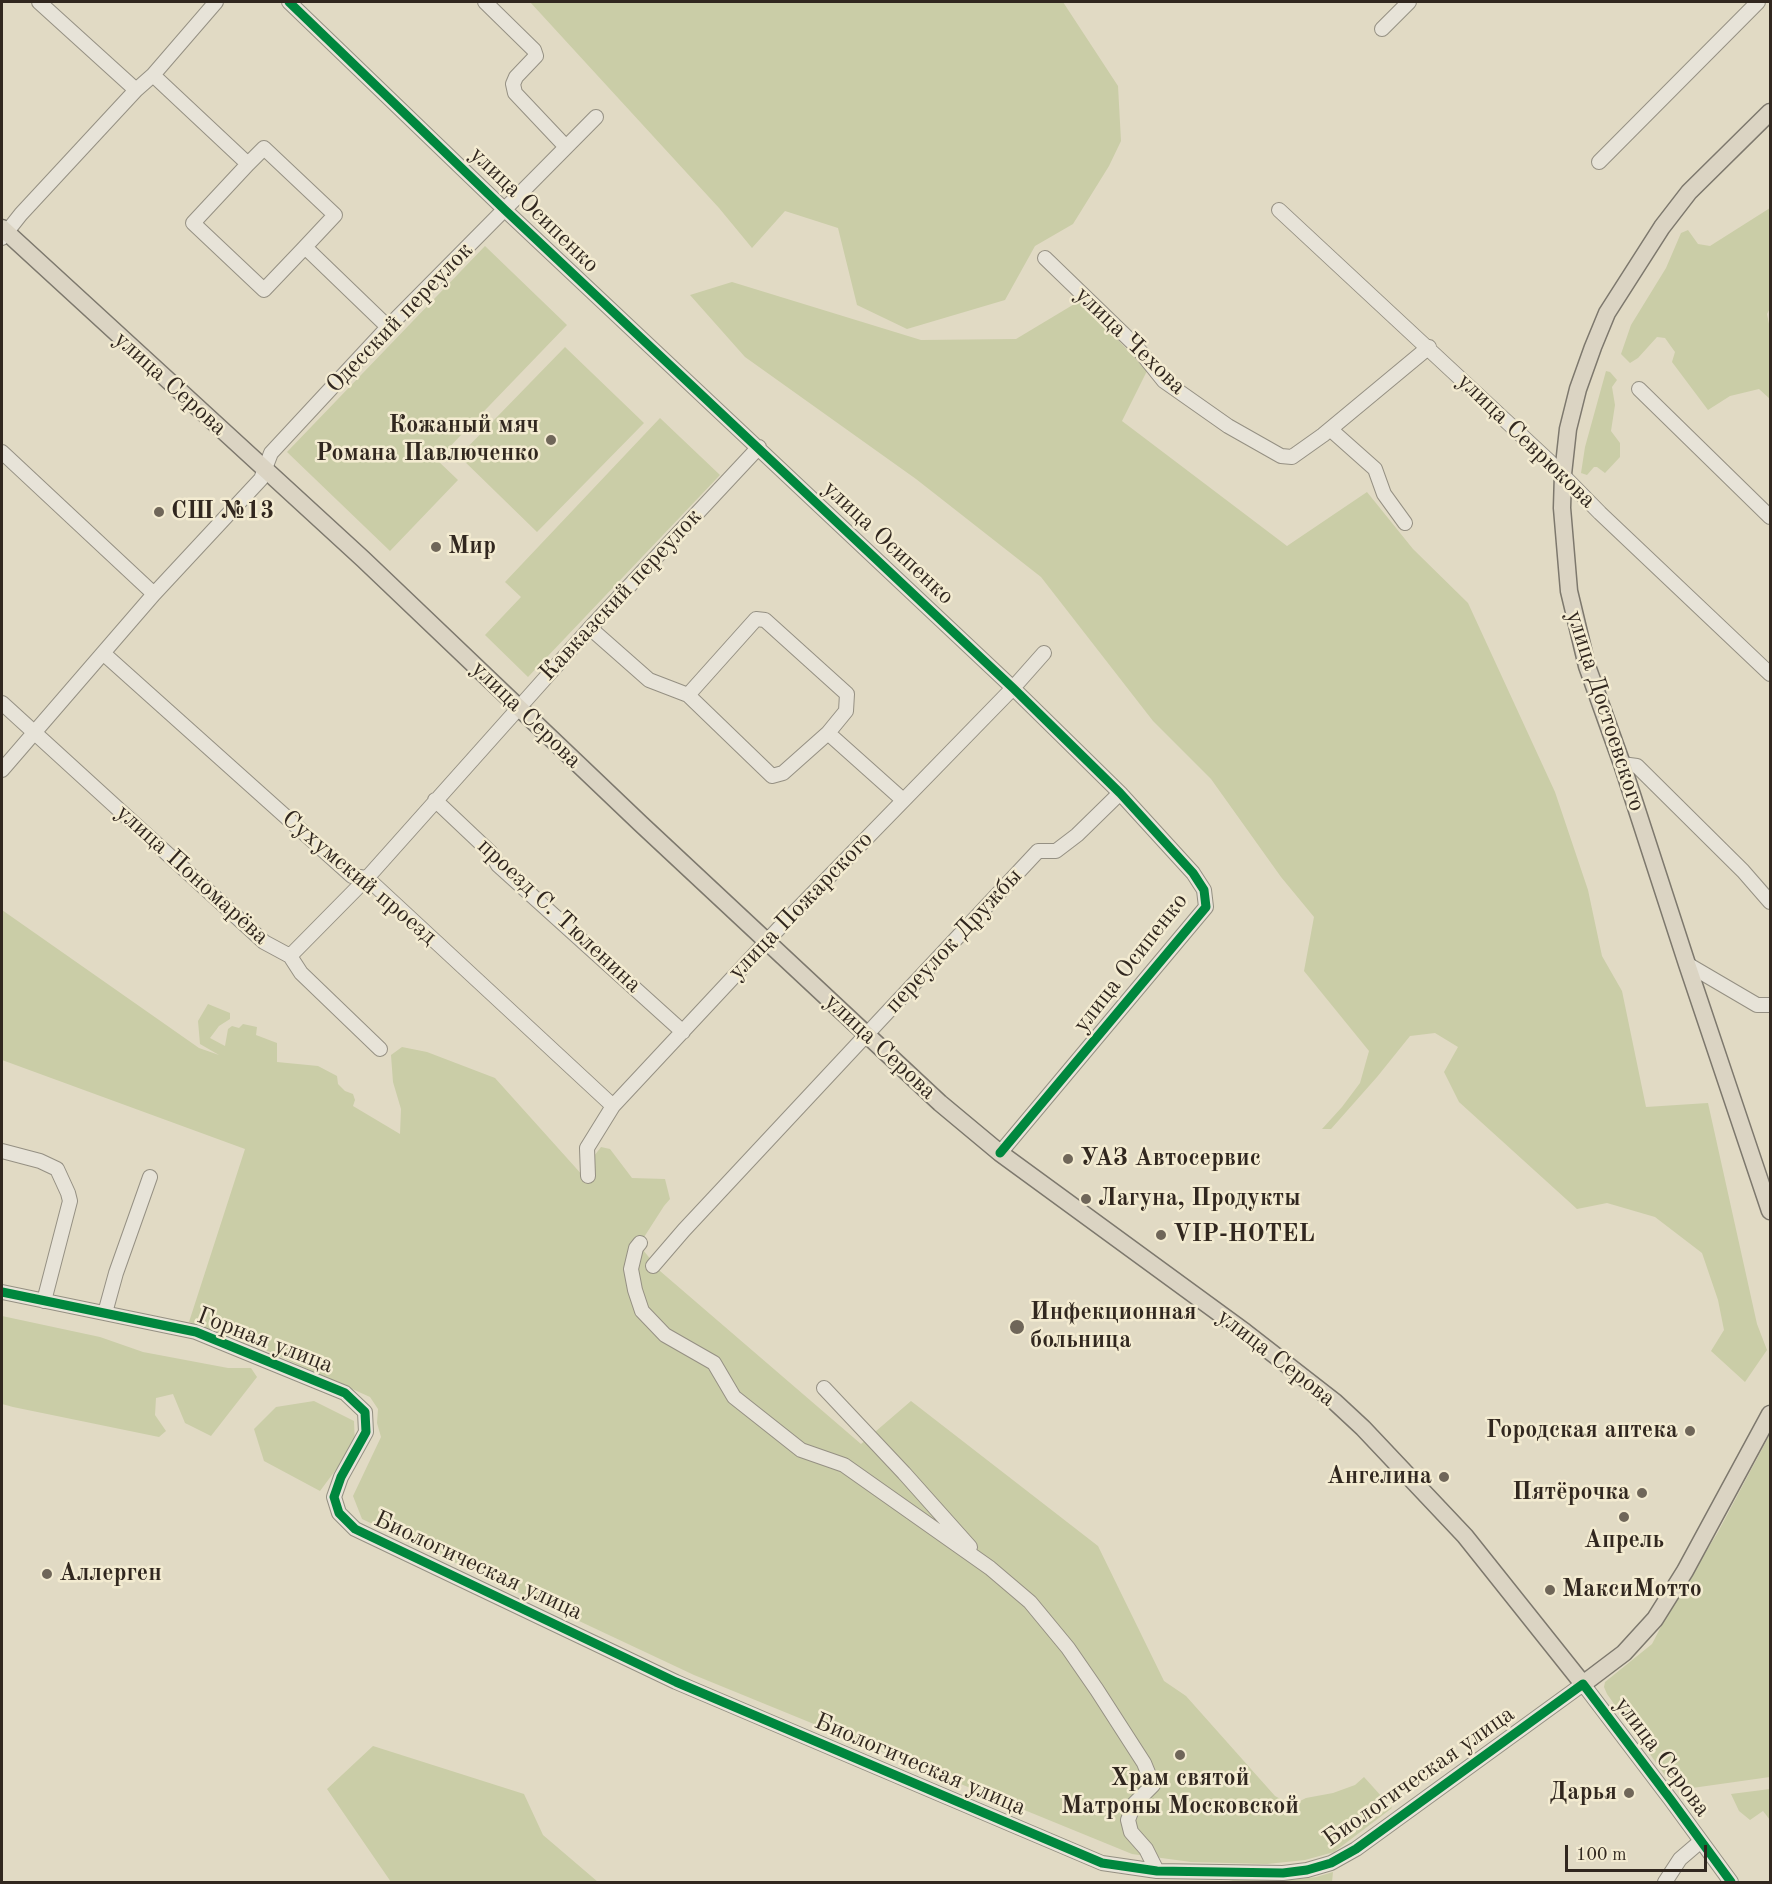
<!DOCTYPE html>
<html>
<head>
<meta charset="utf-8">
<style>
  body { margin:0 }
  #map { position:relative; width:1772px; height:1884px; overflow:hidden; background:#e1dac4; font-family:"Old Standard TT",serif }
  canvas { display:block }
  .frame { position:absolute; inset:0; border:3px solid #31271f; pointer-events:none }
  .scale { position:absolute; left:1565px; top:1845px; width:142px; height:27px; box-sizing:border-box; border:3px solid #31271f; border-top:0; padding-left:8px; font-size:18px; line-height:21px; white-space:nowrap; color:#31271f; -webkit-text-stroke:4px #f3ebd1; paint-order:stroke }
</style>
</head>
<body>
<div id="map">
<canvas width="1772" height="1884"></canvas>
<div class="frame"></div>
<div class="scale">100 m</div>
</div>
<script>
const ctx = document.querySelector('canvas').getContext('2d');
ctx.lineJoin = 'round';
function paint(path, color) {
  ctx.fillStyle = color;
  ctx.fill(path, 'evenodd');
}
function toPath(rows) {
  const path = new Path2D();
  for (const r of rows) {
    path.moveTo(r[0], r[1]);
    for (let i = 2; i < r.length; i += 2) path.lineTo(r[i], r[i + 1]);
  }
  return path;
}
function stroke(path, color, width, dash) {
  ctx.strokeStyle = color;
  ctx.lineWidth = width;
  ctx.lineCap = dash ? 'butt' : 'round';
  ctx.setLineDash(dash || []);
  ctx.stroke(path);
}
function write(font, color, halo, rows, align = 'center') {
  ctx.font = font + ' "Old Standard TT",serif';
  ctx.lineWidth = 5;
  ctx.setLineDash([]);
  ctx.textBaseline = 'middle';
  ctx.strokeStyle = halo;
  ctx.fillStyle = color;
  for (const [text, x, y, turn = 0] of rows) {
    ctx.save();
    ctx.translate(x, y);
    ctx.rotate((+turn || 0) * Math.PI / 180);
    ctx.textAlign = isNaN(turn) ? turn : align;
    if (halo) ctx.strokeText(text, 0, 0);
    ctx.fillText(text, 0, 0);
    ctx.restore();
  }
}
paint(toPath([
  [530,2,1063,2,1118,86,1121,141,1109,166,1073,224,1035,246,1005,300,907,329,857,305,838,228,785,211,752,248,719,208],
  [1770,208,1770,308,1767,314,1770,329,1770,399,1759,389,1730,396,1708,410,1672,362,1675,352,1665,338,1657,337,1638,358,1630,363,1621,354,1631,325,1666,268,1681,233,1688,230,1698,244,1710,246],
  [485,246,567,325,437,460,458,480,390,551,287,452],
  [732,282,921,340,1016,339,1081,300,1147,371,1122,421,1287,546,1367,492,1413,549,1468,603,1555,792,1588,890,1602,956,1622,991,1646,1107,1708,1103,1757,1324,1767,1350,1745,1382,1711,1351,1724,1330,1718,1300,1702,1253,1655,1217,1607,1203,1577,1209,1459,1102,1444,1072,1458,1047,1435,1033,1410,1036,1377,1077,1331,1129,1322,1129,1342,1107,1360,1083,1369,1051,1304,971,1314,917,1281,877,1211,779,1153,721,1041,577,916,479,745,357,690,295],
  [565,347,644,423,537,532,459,456],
  [1606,371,1610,372,1617,380,1612,387,1615,405,1611,431,1620,443,1620,457,1605,473,1597,467,1594,467,1587,475,1581,473,1585,447],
  [660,418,720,475,528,677,485,635,521,597,505,582],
  [2,910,199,1048,219,1055,200,1044,198,1021,208,1004,230,1013,230,1019,219,1026,210,1038,225,1046,228,1029,232,1026,239,1028,243,1024,257,1027,256,1035,277,1043,277,1062,318,1066,337,1076,338,1084,345,1091,353,1094,355,1100,353,1106,400,1134,401,1109,393,1082,391,1055,402,1047,427,1052,495,1078,584,1177,594,1180,590,1167,594,1156,601,1147,610,1149,632,1178,665,1179,670,1199,664,1206,639,1245,660,1271,861,1444,911,1401,1098,1546,1164,1681,1186,1696,1275,1796,1292,1805,1306,1798,1333,1793,1355,1785,1364,1777,1392,1808,1334,1852,1305,1860,1267,1864,1191,1862,1132,1854,694,1675,362,1519,353,1496,381,1437,377,1423,378,1409,370,1397,250,1343,189,1322,245,1149,2,1060],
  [2,1316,100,1337,143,1352,228,1368,251,1368,257,1377,211,1436,185,1423,173,1394,156,1398,155,1415,166,1431,159,1437,13,1407,2,1404],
  [314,1401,354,1421,355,1444,320,1491,264,1461,254,1429,276,1407],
  [1770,1434,1770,1777,1678,1790,1672,1785,1607,1694,1604,1687,1605,1682,1652,1644,1669,1611,1718,1532],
  [373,1746,524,1794,543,1835,598,1882,391,1882,327,1789],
  [1770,1789,1770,1820,1763,1811,1750,1820,1739,1811,1731,1794],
  [1333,1872,1332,1882,1237,1882,1229,1880,1231,1878,1290,1880,1316,1877]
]), '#cacda7');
const minor = toPath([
  [39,2,136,90],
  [289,2,505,210,1013,688,1120,793,1193,873,1204,890,1206,907,1000,1153],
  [485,2,534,50,536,56,516,77,513,84,515,93,566,147],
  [1382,29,1409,2],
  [153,75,248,164,193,223,264,290,305,247,388,327],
  [1599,162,1758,2],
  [248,164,264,148,335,215,305,247],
  [1279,210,1549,461,1600,513,1770,674],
  [2,238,21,214,136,90,153,75,216,2],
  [1045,258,1135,345,1164,381,1228,426,1281,456,1292,457,1323,435,1429,347],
  [1639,389,1770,517],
  [1330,429,1375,469,1384,494,1405,523],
  [2,452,154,594],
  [590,628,649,680,688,695,772,776,783,773,828,733,903,800],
  [103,653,352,876,367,878,613,1106],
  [688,695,756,619,765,620,847,694,846,711,828,733],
  [2,703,264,942,290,956,301,973,380,1049],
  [1622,764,1637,766,1743,871,1770,902],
  [2,770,154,594,261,479,271,453,388,327,596,117],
  [435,800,490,852,498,865,683,1032],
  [290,956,367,878,590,628,759,447],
  [1687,964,1757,1005,1770,1005],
  [2,1151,40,1161,57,1169,68,1193,70,1201,44,1301],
  [588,1176,587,1148,613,1106,782,925,1013,688,1044,653],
  [640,1243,636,1248,631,1269,635,1290,642,1311,665,1335,714,1363,734,1397,801,1450,844,1465,990,1568,1030,1602,1068,1648,1097,1690,1144,1763,1153,1785,1134,1804,1128,1820,1131,1832,1146,1849,1157,1871],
  [653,1266,684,1230,1038,851,1056,851,1077,835,1120,793],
  [2,1292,196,1332,345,1393,365,1412,366,1432,341,1477,334,1497,339,1513,355,1529,676,1682,1102,1863,1157,1871,1283,1873,1307,1870,1331,1863,1356,1849,1583,1684,1671,1800,1731,1882],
  [105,1313,116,1273,150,1177],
  [824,1388,904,1473,970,1547],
  [1665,1882,1680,1859,1701,1841]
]);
const major = toPath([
  [1770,112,1689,192,1662,227,1607,313,1593,347,1578,389,1568,429,1563,474,1562,508,1569,591,1587,666,1622,764,1687,964,1770,1211],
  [2,228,363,559,641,824,940,1103,1000,1153,1245,1332,1335,1402,1363,1428,1465,1536,1583,1684,1624,1653,1655,1619,1685,1571,1770,1414]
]);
stroke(minor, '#959083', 16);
stroke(major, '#7d786d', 19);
stroke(minor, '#e7e3d8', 14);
stroke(major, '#dbd4c3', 16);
stroke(toPath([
  [289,2,505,210,1013,688,1120,793,1193,873,1204,890,1206,907,1000,1153],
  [2,1292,196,1332,345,1393,365,1412,366,1432,341,1477,334,1497,339,1513,355,1529,676,1682,1102,1863,1157,1871,1283,1873,1307,1870,1331,1863,1356,1849,1583,1684,1671,1800,1731,1882]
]), '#00873e', 9);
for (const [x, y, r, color] of [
  [551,440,6,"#6f6659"],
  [159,512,6,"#6f6659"],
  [436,547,6,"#6f6659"],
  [1068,1159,6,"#6f6659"],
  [1086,1199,6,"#6f6659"],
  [1161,1235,6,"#6f6659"],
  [1017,1327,8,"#6f6659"],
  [1690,1431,6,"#6f6659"],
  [1444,1477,6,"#6f6659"],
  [1642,1493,6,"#6f6659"],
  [1624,1517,6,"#6f6659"],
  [47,1574,6,"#6f6659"],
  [1550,1590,6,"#6f6659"],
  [1180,1755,6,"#6f6659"],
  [1629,1793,6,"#6f6659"]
]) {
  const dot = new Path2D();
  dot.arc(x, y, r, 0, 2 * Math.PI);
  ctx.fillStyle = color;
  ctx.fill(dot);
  stroke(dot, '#f3ebd1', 2);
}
write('24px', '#31271f', '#f3ebd1', [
  ["улица Осипенко",534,210,44],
  ["Одесский переулок",400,318,-46],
  ["улица Чехова",1130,341,44],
  ["улица Серова",170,384,42],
  ["улица Севрюкова",1526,441,44],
  ["улица Осипенко",888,543,43],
  ["Кавказский переулок",621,595,-47],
  ["улица Достоевского",1605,711,72],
  ["улица Серова",526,715,44],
  ["улица Пономарёва",192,875,42],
  ["Сухумский проезд",359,878,40],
  ["улица Пожарского",801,906,-46],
  ["проезд С. Тюленина",559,916,43],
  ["переулок Дружбы",954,941,-47],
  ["улица Осипенко",1131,963,-52],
  ["улица Серова",880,1047,43],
  ["Горная улица",265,1341,21],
  ["улица Серова",1276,1358,38],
  ["Биологическая улица",478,1566,25],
  ["улица Серова",1662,1757,53],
  ["Биологическая улица",920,1765,23],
  ["Биологическая улица",1419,1777,-35]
]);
write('bold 24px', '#31271f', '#f3ebd1', [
  ["Кожаный мяч",539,426,"right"],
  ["Романа Павлюченко",539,454,"right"],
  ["СШ №13",171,512],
  ["Мир",448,547],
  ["УАЗ Автосервис",1080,1159],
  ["Лагуна, Продукты",1098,1199],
  ["VIP-HOTEL",1173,1235],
  ["Инфекционная",1030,1313],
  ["больница",1030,1341],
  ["Городская аптека",1678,1431,"right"],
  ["Ангелина",1432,1477,"right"],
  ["Пятёрочка",1630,1493,"right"],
  ["Апрель",1624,1541,"center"],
  ["Аллерген",59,1574],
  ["МаксиМотто",1562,1590],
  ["Храм святой",1180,1779,"center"],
  ["Матроны Московской",1180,1807,"center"],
  ["Дарья",1617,1793,"right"]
], 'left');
</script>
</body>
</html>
